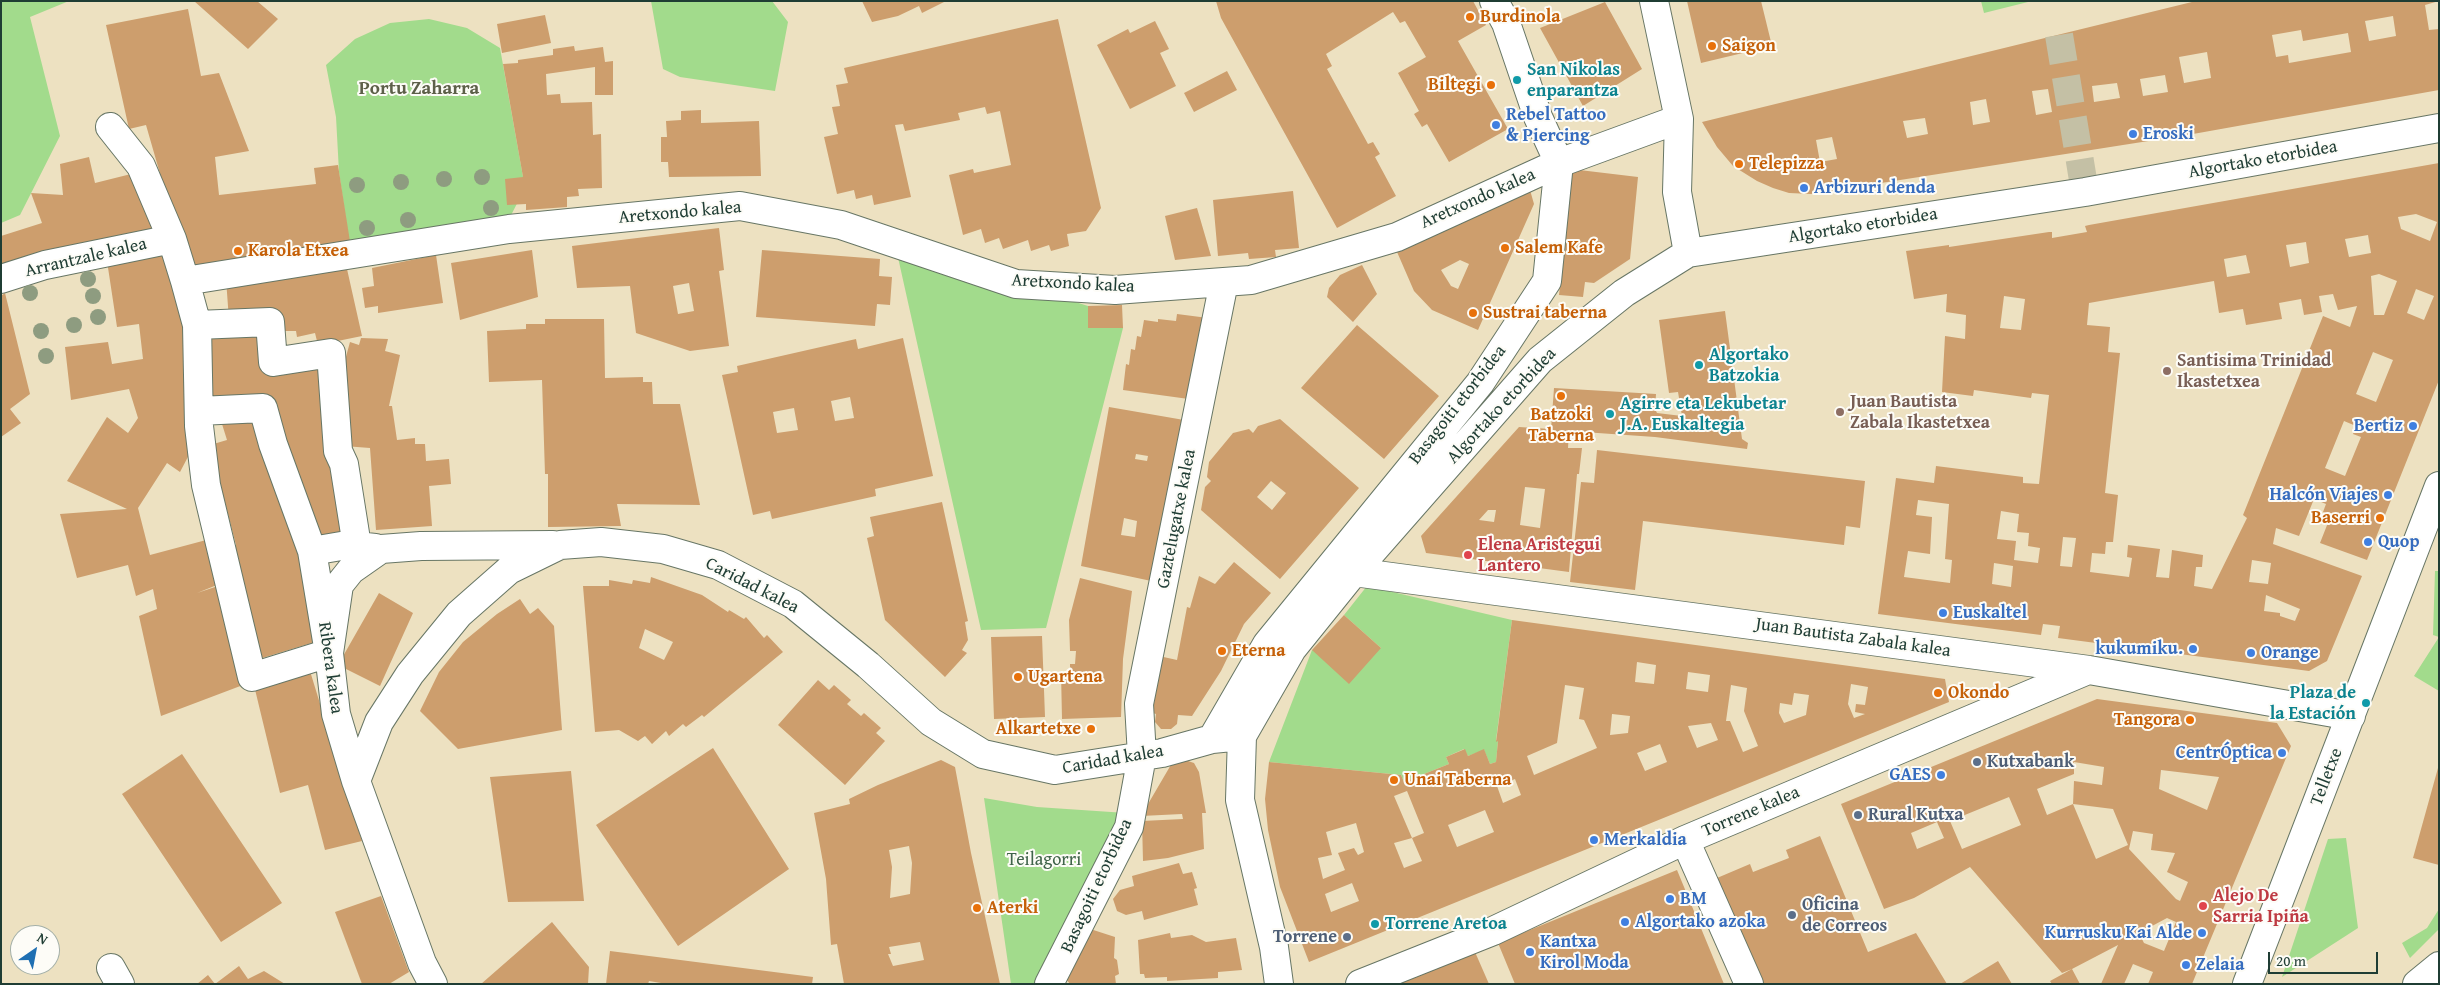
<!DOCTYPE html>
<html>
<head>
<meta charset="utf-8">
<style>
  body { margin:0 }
  #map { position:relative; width:2440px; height:985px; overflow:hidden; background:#ede1c1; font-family:"Gentium Book Plus",serif }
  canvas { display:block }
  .frame { position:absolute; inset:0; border:2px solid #1f3d34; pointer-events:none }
  .north { position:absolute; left:10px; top:925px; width:50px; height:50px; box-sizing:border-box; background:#fdfcf7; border:1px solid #a4b0a9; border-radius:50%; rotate:33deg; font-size:14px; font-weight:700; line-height:20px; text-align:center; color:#1f3d34 }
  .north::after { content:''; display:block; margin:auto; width:18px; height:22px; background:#1f6fb2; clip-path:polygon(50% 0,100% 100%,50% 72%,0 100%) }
  .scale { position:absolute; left:2268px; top:952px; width:110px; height:22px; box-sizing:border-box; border:2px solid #1f3d34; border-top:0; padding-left:6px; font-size:15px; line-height:18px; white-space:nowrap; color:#1f3d34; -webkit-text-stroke:4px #fdfcf7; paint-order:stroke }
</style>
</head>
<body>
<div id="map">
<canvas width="2440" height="985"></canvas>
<div class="frame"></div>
<div class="north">N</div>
<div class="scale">20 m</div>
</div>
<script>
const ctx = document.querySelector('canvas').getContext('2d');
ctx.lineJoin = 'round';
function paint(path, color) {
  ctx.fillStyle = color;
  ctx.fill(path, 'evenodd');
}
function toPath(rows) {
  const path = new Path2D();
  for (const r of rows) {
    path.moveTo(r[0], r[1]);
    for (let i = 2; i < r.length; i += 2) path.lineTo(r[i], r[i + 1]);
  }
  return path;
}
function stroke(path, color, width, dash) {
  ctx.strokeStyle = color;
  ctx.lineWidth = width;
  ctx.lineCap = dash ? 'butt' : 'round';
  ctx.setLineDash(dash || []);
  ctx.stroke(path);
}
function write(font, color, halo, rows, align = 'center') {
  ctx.font = font + ' "Gentium Book Plus",serif';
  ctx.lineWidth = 4;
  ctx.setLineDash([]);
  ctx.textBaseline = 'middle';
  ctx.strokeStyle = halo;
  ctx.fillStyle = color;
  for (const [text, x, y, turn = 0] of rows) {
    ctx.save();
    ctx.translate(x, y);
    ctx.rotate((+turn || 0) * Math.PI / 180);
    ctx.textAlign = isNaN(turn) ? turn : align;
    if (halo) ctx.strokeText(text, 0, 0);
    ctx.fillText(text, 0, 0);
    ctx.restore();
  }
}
paint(toPath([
  [1,1,69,1,30,17,60,136,20,215,1,223],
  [651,1,772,1,788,22,775,91,680,77,663,69],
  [1981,1,2032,1,1984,13],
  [429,19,467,28,500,48,525,188,507,223,350,248,339,172,336,117,326,65,355,39,390,23],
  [895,244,1088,306,1088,328,1123,328,1046,628,981,630],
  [2435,571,2439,571,2439,637,2433,635],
  [1367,586,1512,620,1496,740,1498,741,1496,762,1490,764,1484,750,1468,756,1464,749,1446,757,1449,764,1404,782,1401,775,1269,762,1312,650,1381,648,1344,615],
  [2439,637,2439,691,2414,676],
  [984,798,1037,807,1126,813,1038,984,1011,984],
  [2346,838,2358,928,2282,977,2328,839],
  [2439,909,2439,929,2410,958,2402,943,2427,928]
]), '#a2db8c');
paint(toPath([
  [194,1,257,1,278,19,248,49],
  [862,1,946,1,922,13,919,6,898,16,872,22],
  [1216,1,1473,1,1486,25,1458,41,1508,129,1449,162,1427,124,1422,127,1414,114,1419,111,1398,73,1426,57,1405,21,1400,23,1393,12,1326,54,1332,66,1327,69,1368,144,1373,142,1380,154,1375,157,1396,196,1337,228,1221,18],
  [1687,1,1761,1,1772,46,1701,63],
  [2196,1,2439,1,2425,5,2429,30,2439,29,2439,90,2193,134,1811,194,1789,193,1773,188,1757,181,1733,166,1717,147,1702,122],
  [2393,16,2396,36,2369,41,2365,21],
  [2301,30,2303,41,2348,33,2351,52,2289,63,2288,55,2276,57,2272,35],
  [2207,52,2211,78,2184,83,2179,57],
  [2165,75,2168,92,2143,96,2140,79],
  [2117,83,2120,98,2094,102,2092,86],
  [2048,89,2052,112,2036,115,2032,91],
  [1986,99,1990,122,1973,125,1970,102],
  [1925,118,1928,134,1907,138,1903,121],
  [1832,137,1837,159,1820,162,1816,140],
  [1605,2,1642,69,1583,106,1540,28],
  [188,9,201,76,219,73,249,151,215,157,219,195,316,184,314,168,338,165,351,248,188,271,146,125,129,129,106,25],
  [545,15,551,43,502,53,497,24],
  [1058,19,1101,208,1086,231,1067,234,1069,246,1051,251,1049,245,1031,251,1028,240,1003,249,999,238,985,243,981,229,963,235,949,175,973,169,974,173,1011,165,1000,111,987,114,985,107,958,113,960,120,905,131,903,124,895,125,911,197,874,205,872,195,856,199,854,190,837,194,824,137,838,134,832,107,840,106,836,85,848,83,844,68],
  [1155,21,1169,49,1160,53,1176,86,1130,109,1097,45,1128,29,1130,33],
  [574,46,575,51,603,47,605,62,613,61,613,95,595,95,595,67,546,74,547,95,560,94,561,103,592,102,593,135,601,134,602,188,578,189,579,196,567,197,567,207,526,210,526,204,507,205,505,179,523,177,503,64,518,63,518,60,553,55,553,49],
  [1227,71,1237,90,1194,112,1184,93],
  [701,110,701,123,759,121,761,176,669,177,668,162,661,162,661,137,667,137,666,121,681,120,681,111],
  [89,157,95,183,143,171,172,239,1,275,1,236,42,223,31,193,63,195,60,164],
  [2439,163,2439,380,2367,560,2320,543,2331,515,2323,512,2326,504,2314,499,2299,536,2276,528,2273,544,2362,576,2327,661,2309,671,2058,638,2060,626,2043,624,2041,635,1878,614,1896,478,1934,483,1936,466,2023,477,2023,483,2039,484,2049,395,2032,393,2031,398,1974,390,1973,396,1942,392,1945,336,1965,339,1966,315,1946,312,1947,294,1914,299,1906,251,1949,245,1949,247,2049,232,2052,232,2052,238,2087,232,2085,226,2089,225],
  [2416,214,2437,222,2430,241,2401,229,2398,217],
  [2368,235,2371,253,2349,257,2345,239],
  [2306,242,2309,263,2290,267,2286,245],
  [2246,255,2250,273,2227,277,2224,259],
  [2379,274,2397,281,2384,315,2374,315,2371,276],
  [2214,281,2219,313,2243,309,2246,325,2282,319,2279,303,2301,299,2304,315,2322,312,2319,296,2333,294,2338,310,2357,306,2350,327,2323,316,2243,515,2247,518,2212,589,2194,586,2196,567,2202,567,2203,555,2172,550,2169,578,2156,577,2160,549,2128,545,2127,557,2132,558,2129,577,2090,572,2092,553,2105,554,2106,542,2113,542,2118,495,2105,493,2120,353,2108,352,2110,327,2087,325,2089,303],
  [2416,289,2434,296,2424,320,2407,313],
  [2004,296,2025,299,2021,330,2000,328],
  [2373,352,2393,360,2376,402,2356,394],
  [2344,421,2356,426,2353,434,2361,437,2345,476,2325,468],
  [1918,500,1949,504,1945,559,1952,560,1950,583,1904,577,1908,551,1930,554,1932,517,1916,515],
  [2001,511,2019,514,2017,532,2029,533,2028,546,2040,548,2038,563,2014,560,2016,541,1997,539],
  [2063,537,2076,538,2072,567,2060,566],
  [2252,560,2271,563,2268,584,2249,582],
  [1994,563,2013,566,2011,587,1992,584],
  [2266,595,2300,609,2295,621,2280,616,2280,613,2264,611],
  [1571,169,1638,177,1630,259,1594,283,1585,282,1583,297,1559,295],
  [1530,190,1534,204,1478,330,1432,310,1414,291,1394,245],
  [1460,260,1469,264,1458,289,1451,286,1441,270],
  [1293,191,1299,248,1275,250,1276,257,1249,259,1248,253,1218,256,1213,200],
  [1197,208,1211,256,1175,260,1165,216],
  [719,228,724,270,719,271,729,346,690,351,636,333,630,286,577,288,572,246],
  [689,283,694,311,678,314,673,286],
  [169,250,186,319,200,434,180,472,167,463,138,508,150,555,210,539,222,583,197,593,218,586,243,685,161,716,139,616,157,609,153,589,136,596,128,565,77,578,60,514,127,509,67,481,107,417,128,433,138,418,129,389,71,400,65,347,108,342,112,364,143,359,139,324,117,327,107,261],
  [532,250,538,297,460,320,451,263],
  [762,250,880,259,879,276,892,277,890,305,877,304,875,326,756,317],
  [436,255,443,303,378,313,378,306,365,308,362,288,374,286,372,268],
  [1362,265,1377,294,1353,322,1327,297,1329,288,1340,275],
  [347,269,362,336,318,345,315,333,297,337,296,331,275,331,229,320,226,279],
  [5,293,30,394,10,409,21,423,1,437,1,296],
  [1122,305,1123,328,1088,328,1088,306],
  [1725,311,1742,439,1748,443,1747,449,1655,437,1569,431,1568,448,1582,448,1579,474,1577,474,1569,572,1426,553,1421,536,1519,427,1551,429,1554,388,1656,394,1655,409,1657,413,1682,416,1678,392,1669,393,1659,320],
  [1525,487,1545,489,1540,528,1520,525],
  [1488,510,1496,510,1494,522,1479,520],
  [1177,314,1208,318,1196,400,1123,390,1126,364,1129,365,1131,349,1135,350,1137,336,1141,337,1144,320,1158,322,1158,319,1176,321],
  [545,319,604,319,605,378,643,377,643,382,652,382,653,404,680,404,700,505,617,504,621,526,548,527,548,474,545,474,542,380,489,382,487,331,526,329,526,324,545,324],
  [1357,325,1439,396,1384,459,1301,388],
  [259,326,262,359,323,364,327,461,333,461,341,534,311,534,286,466,285,436,272,437,271,398,209,401,203,330],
  [361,338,388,339,385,351,400,355,389,406,392,406,397,440,415,438,415,444,425,444,426,461,449,459,451,484,429,486,432,526,376,530,370,448,344,446,335,397,350,342,359,345],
  [903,338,933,476,875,489,876,496,772,519,770,511,753,515,722,375,738,372,737,366,856,339,858,349],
  [850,397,854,418,835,421,831,401],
  [794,408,798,430,777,433,773,412],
  [1109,407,1184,420,1156,582,1081,566],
  [1136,454,1148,456,1147,461,1135,459],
  [1124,518,1137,521,1135,537,1121,535],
  [262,413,318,602,307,605,318,641,259,659,226,548,236,545,210,445,227,440,222,424],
  [1280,419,1359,488,1280,579,1201,510,1205,487,1211,481,1207,477,1209,462,1233,433,1249,429,1253,433,1258,426],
  [1271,481,1286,493,1272,510,1257,497],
  [1597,450,1865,481,1860,528,1846,526,1844,545,1643,521,1635,590,1570,582,1581,482,1594,483],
  [942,502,968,621,965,622,968,640,962,650,967,653,945,677,885,620,867,538,874,536,870,517],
  [1234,562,1271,593,1244,624,1221,671,1192,716,1178,715,1177,724,1171,729,1161,729,1155,722,1156,714,1153,713,1159,656,1177,660,1187,607,1190,608,1199,576,1215,584],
  [651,577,702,595,728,612,729,610,744,619,746,617,764,638,767,635,783,652,704,717,702,715,686,727,683,724,669,736,666,731,652,744,645,736,638,741,619,730,595,732,583,586,609,586,609,580,632,584,633,580,650,583],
  [645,629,673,642,664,660,639,648],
  [1080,578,1132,591,1123,659,1121,717,1062,719,1061,672,1070,673,1070,664,1075,664,1076,651,1070,651,1069,620],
  [379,593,413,613,380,686,338,665],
  [520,599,530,614,538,608,554,626,562,730,458,749,420,711,439,672,463,642,497,614],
  [1344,615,1381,648,1349,684,1312,650],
  [1512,620,1945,679,1949,702,1309,962,1280,887,1268,830,1265,799,1269,762,1401,775,1404,782,1449,764,1446,757,1465,749,1468,756,1484,749,1490,764,1496,762,1498,741,1496,742],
  [1637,662,1656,665,1654,684,1635,682],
  [1688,672,1710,675,1708,692,1686,689],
  [1851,684,1868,687,1865,705,1856,704,1855,712,1865,714,1854,718,1848,704],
  [1565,685,1584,688,1579,719,1584,720,1597,748,1534,775,1527,756,1557,743],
  [1731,685,1747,688,1744,711,1758,746,1743,752,1730,721,1726,721],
  [1794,693,1809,695,1806,715,1784,723,1779,713,1780,703,1792,705],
  [1612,714,1630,716,1628,733,1610,735],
  [1711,723,1718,740,1697,748,1688,726],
  [1660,744,1667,762,1645,771,1637,753],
  [1515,779,1521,795,1503,803,1497,786],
  [1407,791,1424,833,1412,838,1422,861,1404,868,1394,843,1412,838,1394,796],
  [1485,810,1494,832,1457,847,1448,825],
  [1356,823,1364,852,1358,855,1354,848,1338,853,1345,870,1323,879,1318,858,1332,855,1326,832],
  [1352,883,1359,901,1331,912,1325,894],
  [1042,636,1045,717,994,719,991,637],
  [310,671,362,841,325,850,308,785,280,793,252,677],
  [818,680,829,690,834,685,851,700,847,704,861,716,864,713,881,728,876,733,885,741,845,785,778,725],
  [2097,699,2277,723,2291,746,2192,984,2148,984,2153,972,2133,964,2124,984,2101,984,2118,945,2072,969,2080,984,2052,984,2050,981,2072,969,2062,973,1970,867,1914,898,1884,909,1841,804],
  [2074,762,2104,767,2102,785,2074,781,2073,804,2113,809,2128,845,2096,859,2073,804,2047,815,2037,789,2074,774],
  [2161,770,2219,777,2207,810,2159,789],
  [2009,797,2021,825,1962,849,1950,821],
  [1937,822,1944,838,1917,849,1911,833],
  [2133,831,2153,834,2151,850,2175,853,2167,872,2188,882,2180,901,2176,899,2129,849],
  [2167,918,2176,922,2164,951,2144,943,2139,933],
  [713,748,789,869,678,946,596,825],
  [182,754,282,903,221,942,122,794],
  [1182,759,1194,763,1199,772,1206,813,1202,813,1204,849,1168,858,1143,861,1142,821,1183,819,1182,814,1141,816,1172,763],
  [941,760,955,767,971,853,1000,984,844,984,837,944,831,945,826,879,814,813,850,804,849,799,878,785],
  [909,846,912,863,910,894,890,898,892,867,889,850],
  [920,942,924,960,893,966,888,954,891,954,889,947],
  [2438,768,2439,768,2439,865,2413,858],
  [571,771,584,901,508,902,490,777],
  [1820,836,1868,952,1916,933,1947,984,1758,984,1717,878,1750,864,1753,872,1789,858,1786,850],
  [1179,863,1183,874,1192,872,1197,888,1194,889,1198,905,1144,920,1142,911,1126,915,1117,911,1113,899,1120,890,1134,886,1132,876],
  [1677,870,1724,984,1515,984,1498,943],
  [381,896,409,972,389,984,362,984,335,912],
  [552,922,589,967,588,984,481,984],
  [1081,926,1115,937,1114,958,1117,960,1119,974,1115,976,1116,984,1070,984,1066,979],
  [1170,933,1171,938,1192,935,1206,942,1236,938,1242,970,1218,972,1218,978,1167,981,1167,977,1145,978,1144,974,1140,974,1138,940],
  [610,951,813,977,812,984,667,984,649,981,648,984,606,984],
  [1475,952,1489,984,1399,984],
  [1998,961,2012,984,1960,984],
  [239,966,248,979,264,971,285,984,197,984,208,975,215,984]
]), '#cd9e6d');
stroke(toPath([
  [2059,35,2085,192]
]), '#c4c0a5', 28, [28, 14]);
const minor = toPath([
  [1654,1,1679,119,1677,192,1688,253],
  [110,127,141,166,172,239,185,281,509,229,740,206,841,225,1016,284,1115,290,1251,280,1397,237,1559,163,1679,119],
  [1,279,45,265,172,239],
  [185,281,197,325,199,426,206,485,252,677,329,653,339,585,351,570,381,549,421,546,553,545],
  [197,325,270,322,273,362,331,353,338,451,344,464,357,546],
  [199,411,263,408,273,444,312,551,329,653,336,714,356,781,422,963,433,984],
  [312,551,347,545,375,548],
  [1354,572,2089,670,2351,716],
  [1212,739,1267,644,1480,383,1547,281,1559,163,1538,117,1506,23,1494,1],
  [356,781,379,722,410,674,459,614,509,570,560,545,601,542,663,549,718,565,793,604,868,665,931,722,983,754,1055,770,1162,753,1212,739,1242,736],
  [1685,840,1749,984],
  [111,968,120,984],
  [1049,984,1129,827,1142,756,1139,704,1224,282],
  [1279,984,1274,947,1240,800,1242,736,1292,649,1354,572,1540,360,1624,293,1688,253,2085,192,2439,128],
  [1360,984,1493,931,1685,840,2088,670],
  [2247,984,2439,486],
  [2417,984,2439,966]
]);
stroke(minor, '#677665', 30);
stroke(minor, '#fff', 28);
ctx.fillStyle = '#8e9c80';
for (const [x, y] of [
  [482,177],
  [444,179],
  [401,182],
  [357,185],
  [491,208],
  [408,220],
  [367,228],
  [88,279],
  [30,293],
  [93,296],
  [98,317],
  [74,325],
  [41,331],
  [46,356]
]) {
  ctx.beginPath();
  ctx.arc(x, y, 8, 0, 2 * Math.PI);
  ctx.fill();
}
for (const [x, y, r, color] of [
  [1470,17,5,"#e8710a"],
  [1712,46,5,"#e8710a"],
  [1517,80,5,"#0f9aa8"],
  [1491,85,5,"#e8710a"],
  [1496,125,5,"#3f7fe0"],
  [2133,134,5,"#3f7fe0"],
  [1739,164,5,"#e8710a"],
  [1804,188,5,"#3f7fe0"],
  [1505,248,5,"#e8710a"],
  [238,251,5,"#e8710a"],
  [1473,313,5,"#e8710a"],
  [1699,365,5,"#0f9aa8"],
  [2167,371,5,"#8d6e63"],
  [1561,396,5,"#e8710a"],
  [1840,412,5,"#8d6e63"],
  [1610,414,5,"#0f9aa8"],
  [2413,426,5,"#3f7fe0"],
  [2388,495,5,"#3f7fe0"],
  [2380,518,5,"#e8710a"],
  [2368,542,5,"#3f7fe0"],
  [1468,555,5,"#e0444e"],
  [1943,613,5,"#3f7fe0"],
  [2193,649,5,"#3f7fe0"],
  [1222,651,5,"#e8710a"],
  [2251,653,5,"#3f7fe0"],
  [1018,677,5,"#e8710a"],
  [1938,693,5,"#e8710a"],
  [2366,703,5,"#0f9aa8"],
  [2190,720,5,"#e8710a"],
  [1091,729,5,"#e8710a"],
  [2282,753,5,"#3f7fe0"],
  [1977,762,5,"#5c6f8a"],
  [1941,775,5,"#3f7fe0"],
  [1394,780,5,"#e8710a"],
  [1858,815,5,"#5c6f8a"],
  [1594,840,5,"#3f7fe0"],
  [1670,899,5,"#3f7fe0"],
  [2203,906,5,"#e0444e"],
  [977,908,5,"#e8710a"],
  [1792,915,5,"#5c6f8a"],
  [1625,922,5,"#3f7fe0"],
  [1375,924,5,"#0f9aa8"],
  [2202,933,5,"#3f7fe0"],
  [1347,937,5,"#5c6f8a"],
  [1530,952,5,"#3f7fe0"],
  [2186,965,5,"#3f7fe0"]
]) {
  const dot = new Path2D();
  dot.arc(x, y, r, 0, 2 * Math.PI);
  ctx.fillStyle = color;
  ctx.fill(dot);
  stroke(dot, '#fdfcf7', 2);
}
write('bold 18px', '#c56008', '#fdfcf7', [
  ["Burdinola",1480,17],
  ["Saigon",1722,46],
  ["Biltegi",1481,85,"right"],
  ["Telepizza",1749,164],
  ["Salem Kafe",1515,248],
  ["Karola Etxea",248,251],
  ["Sustrai taberna",1483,313],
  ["Batzoki",1561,415,"center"],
  ["Taberna",1561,436,"center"],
  ["Baserri",2370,518,"right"],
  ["Eterna",1232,651],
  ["Ugartena",1028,677],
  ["Okondo",1948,693],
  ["Tangora",2180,720,"right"],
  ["Alkartetxe",1081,729,"right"],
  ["Unai Taberna",1404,780],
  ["Aterki",987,908]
], 'left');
write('bold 18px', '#0d838f', '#fdfcf7', [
  ["San Nikolas",1527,70],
  ["enparantza",1527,91],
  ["Algortako",1709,355],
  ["Batzokia",1709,376],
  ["Agirre eta Lekubetar",1620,404],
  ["J.A. Euskaltegia",1620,425],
  ["Plaza de",2356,693,"right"],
  ["la Estación",2356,714,"right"],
  ["Torrene Aretoa",1385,924]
], 'left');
write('bold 18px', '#366cbe', '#fdfcf7', [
  ["Rebel Tattoo",1506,115],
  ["& Piercing",1506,136],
  ["Eroski",2143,134],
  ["Arbizuri denda",1814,188],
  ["Bertiz",2403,426,"right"],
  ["Halcón Viajes",2378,495,"right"],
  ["Quop",2378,542],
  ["Euskaltel",1953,613],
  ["kukumiku.",2183,649,"right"],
  ["Orange",2261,653],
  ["CentrÓptica",2272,753,"right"],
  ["GAES",1931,775,"right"],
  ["Merkaldia",1604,840],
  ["BM",1680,899],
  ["Algortako azoka",1635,922],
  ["Kurrusku Kai Alde",2192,933,"right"],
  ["Kantxa",1540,942],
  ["Kirol Moda",1540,963],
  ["Zelaia",2196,965]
], 'left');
write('18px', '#1f3d34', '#fdfcf7', [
  ["Algortako etorbidea",2263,160,-10],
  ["Aretxondo kalea",1478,199,-24],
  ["Aretxondo kalea",680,213,-5],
  ["Algortako etorbidea",1863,226,-9],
  ["Arrantzale kalea",86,258,-13],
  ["Aretxondo kalea",1073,284,3],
  ["Basagoiti etorbidea",1458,405,-52],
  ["Algortako etorbidea",1502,406,-47],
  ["Gaztelugatxe kalea",1177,519,-79],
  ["Caridad kalea",752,586,27],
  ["Juan Bautista Zabala kalea",1853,638,8],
  ["Ribera kalea",330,668,82],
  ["Caridad kalea",1113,760,-10],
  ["Telletxe",2327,777,-69],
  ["Torrene kalea",1751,812,-23],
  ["Basagoiti etorbidea",1097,886,-65]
]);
write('bold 18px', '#785e54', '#fdfcf7', [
  ["Santisima Trinidad",2177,361],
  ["Ikastetxea",2177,382],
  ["Juan Bautista",1850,402],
  ["Zabala Ikastetxea",1850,423]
], 'left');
write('bold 18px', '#be3a42', '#fdfcf7', [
  ["Elena Aristegui",1478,545],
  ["Lantero",1478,566],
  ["Alejo De",2213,896],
  ["Sarria Ipiña",2213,917]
], 'left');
write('bold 18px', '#4e5e75', '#fdfcf7', [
  ["Kutxabank",1987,762],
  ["Rural Kutxa",1868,815],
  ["Oficina",1802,905],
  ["de Correos",1802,926],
  ["Torrene",1337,937,"right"]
], 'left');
write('18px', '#40644a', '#fdfcf7', [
  ["Teilagorri",1044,860]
]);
write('bold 19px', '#5c5f48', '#fdfcf7', [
  ["Portu Zaharra",419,89]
]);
</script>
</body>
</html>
